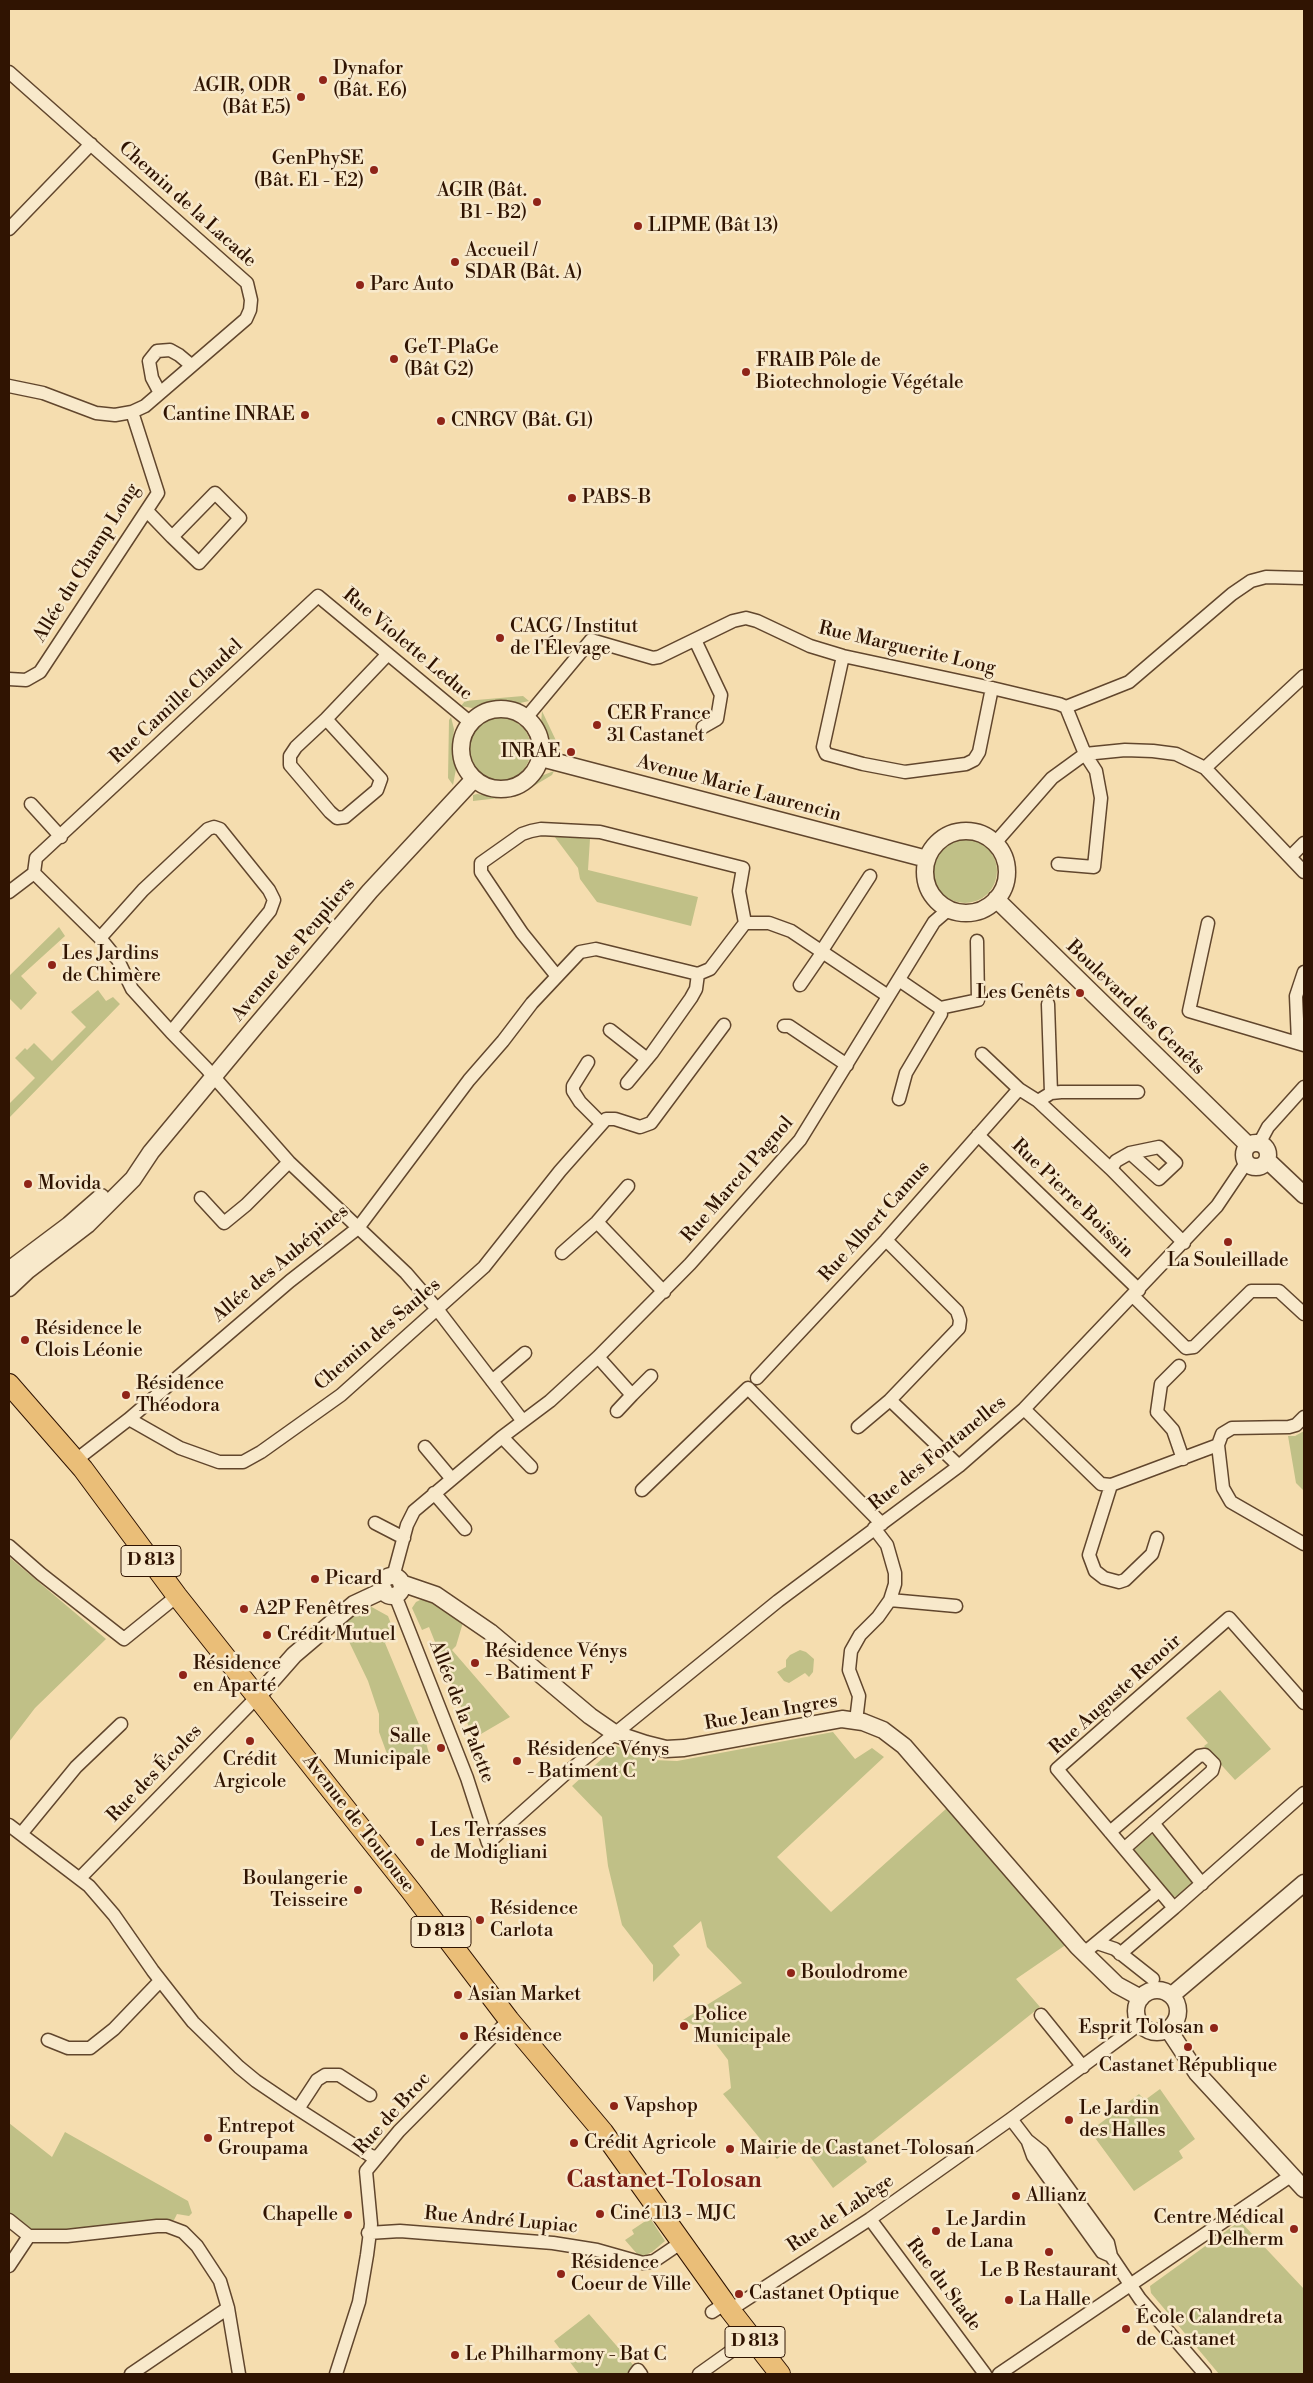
<!DOCTYPE html>
<html>
<head>
<meta charset="utf-8">
<style>
  body { margin:0 }
  #map { position:relative; width:1313px; height:2383px; overflow:hidden; background:#f5ddaf; font-family:"Libre Bodoni",serif }
  canvas { display:block }
  .frame { position:absolute; inset:0; border:10px solid #301402; pointer-events:none }
</style>
</head>
<body>
<div id="map">
<canvas width="1313" height="2383"></canvas>
<div class="frame"></div>
</div>
<script>
const ctx = document.querySelector('canvas').getContext('2d');
ctx.lineJoin = 'round';
function paint(path, color) {
  ctx.fillStyle = color;
  ctx.fill(path, 'evenodd');
}
function toPath(rows) {
  const path = new Path2D();
  for (const r of rows) {
    if (r.length === 3) {
      path.moveTo(r[0] + r[2], r[1]);
      path.arc(r[0], r[1], r[2], 0, 2 * Math.PI);
      continue;
    }
    path.moveTo(r[0], r[1]);
    for (let i = 2; i < r.length; i += 2) path.lineTo(r[i], r[i + 1]);
  }
  return path;
}
function stroke(path, color, width, dash) {
  ctx.strokeStyle = color;
  ctx.lineWidth = width;
  ctx.lineCap = dash ? 'butt' : 'round';
  ctx.setLineDash(dash || []);
  ctx.stroke(path);
}
function write(font, color, halo, rows, align = 'center') {
  ctx.font = font + ' "Libre Bodoni",serif';
  ctx.lineWidth = 5;
  ctx.setLineDash([]);
  ctx.textBaseline = 'middle';
  ctx.strokeStyle = halo;
  ctx.fillStyle = color;
  for (const [text, x, y, turn = 0] of rows) {
    ctx.save();
    ctx.translate(x, y);
    ctx.rotate((+turn || 0) * Math.PI / 180);
    ctx.textAlign = isNaN(turn) ? turn : align;
    if (halo) ctx.strokeText(text, 0, 0);
    ctx.fillText(text, 0, 0);
    ctx.restore();
  }
}
paint(toPath([
  [523,696,529,701,520,703,495,702,472,708,461,706,465,701],
  [542,711,560,749,559,752,550,744,544,734,541,723],
  [499,749,32],
  [451,717,454,729,452,751,456,769,453,785,448,778,449,720],
  [554,771,552,775,517,796,473,801,473,795,477,794,501,797,515,795,541,776],
  [554,836,590,839,588,870,698,897,691,926,597,902,580,879,578,868],
  [965,871,32],
  [59,927,65,936,21,976,37,993,21,1010,9,998,9,976],
  [98,990,106,1001,113,997,120,1004,9,1118,9,1104,35,1078,15,1058,25,1048,27,1050,34,1043,52,1061,86,1027,71,1012],
  [1304,1431,1304,1491,1296,1483,1288,1436,1295,1436],
  [9,1557,106,1639,35,1708,9,1742],
  [426,1597,464,1619,456,1646,452,1650,510,1717,481,1734,473,1737,429,1627,422,1630,412,1608,416,1602],
  [368,1605,388,1616,393,1629,390,1639,385,1643,425,1739,430,1757,413,1765,409,1754,390,1762,379,1732,379,1714,368,1681,340,1623],
  [800,1650,806,1652,814,1659,813,1672,809,1677,805,1673,789,1683,784,1681,777,1672,786,1667,786,1660,790,1655],
  [1220,1690,1271,1749,1235,1780,1204,1746,1208,1743,1186,1718],
  [833,1732,855,1759,872,1748,884,1757,777,1857,831,1912,947,1808,1067,1944,1016,1979,1040,2007,860,2151,867,2162,833,2188,799,2142,777,2159,723,2094,731,2088,728,2060,706,2031,683,2020,742,1983,707,1947,701,1921,673,1946,680,1955,653,1982,653,1965,622,1925,608,1866,602,1817,572,1786,616,1746,654,1760,677,1761],
  [1150,1834,1155,1836,1192,1877,1194,1883,1182,1896,1172,1897,1134,1853,1133,1847],
  [1160,2089,1195,2139,1179,2151,1183,2158,1134,2191,1090,2131,1139,2094,1145,2100],
  [9,2123,52,2157,65,2132,188,2201,192,2213,189,2216,177,2214,174,2220,30,2232,9,2215],
  [650,2218,665,2241,652,2252,644,2256,638,2255,625,2240,634,2234,632,2230],
  [1240,2221,1304,2289,1304,2374,1219,2374,1151,2293,1150,2286],
  [589,2314,635,2367,629,2374,579,2374,554,2341]
]), '#c0c087');
const minor = toPath([
  [9,72,247,283,251,300,250,310,246,319,145,406,132,412,115,415,96,413,43,393,9,386],
  [9,229,91,144],
  [160,393,152,378,149,361,157,351,170,350,179,355,191,365],
  [147,511,172,537,199,563,240,518,215,493,172,537],
  [695,640,721,695,717,719,703,727],
  [843,656,823,747,826,754,863,764,905,772,966,764,974,760,979,752,992,688],
  [9,679,26,680,40,672,158,493,132,412],
  [1066,707,1129,682,1232,594,1251,581,1266,577,1304,578],
  [526,718,591,640,653,658,659,657,733,621,746,618,757,621,810,646,843,656,992,688,1059,704,1066,707],
  [326,719,381,779,377,790,345,817,337,818,330,812,290,765,290,756,296,747,326,719,388,654],
  [1205,768,1304,872],
  [31,804,61,837],
  [995,843,1052,778,1085,754,1125,750,1153,751,1176,754,1205,768,1304,676],
  [1290,857,1304,843],
  [1058,864,1094,867,1101,798,1096,771,1085,754,1066,707],
  [34,873,100,938,118,960,132,989,171,1032,206,1068,289,1162,406,1273,437,1309,522,1420],
  [9,892,34,873,36,858,318,596,471,723],
  [1208,923,1189,1011,1304,1045],
  [100,938,143,890,208,829,214,827,220,829,269,890,274,900,270,911,171,1032],
  [821,952,870,876],
  [556,975,522,933,481,872,481,863,522,834,531,831,541,829,600,832,743,868,739,891,745,923],
  [899,980,940,1008,941,1014,906,1073,899,1099],
  [800,985,822,953],
  [1048,1004,1051,1093],
  [940,1008,978,1000,977,941],
  [784,1026,789,1026,847,1065],
  [610,1030,647,1059],
  [1298,1042,1296,996,1304,972],
  [982,1054,1019,1089],
  [588,1062,573,1086,573,1091,580,1102,601,1123],
  [627,1083,652,1053,691,998,696,989,698,974],
  [1038,1101,1051,1093,1061,1092,1138,1092],
  [978,1135,1139,1290],
  [1260,1142,1268,1127,1304,1087],
  [1111,1169,1116,1161,1130,1153,1159,1147,1176,1163,1159,1179,1130,1153],
  [201,1198,224,1223,246,1205,289,1162],
  [597,1222,664,1292],
  [886,1240,957,1311,960,1320,959,1328,890,1400,959,1466],
  [562,1253,597,1222,628,1186],
  [1133,1296,1186,1348,1194,1347,1251,1291,1279,1291,1304,1314],
  [598,1357,632,1395,617,1411],
  [1179,1366,1161,1384,1157,1412,1173,1430,1183,1459],
  [757,1378,886,1240,1019,1089,1038,1101,1111,1169,1184,1243],
  [492,1381,525,1353],
  [632,1395,651,1376],
  [1024,1409,1101,1484,1111,1485,1218,1445,1222,1434,1232,1428,1289,1427,1296,1425,1304,1417],
  [129,1419,180,1448,219,1462,243,1462,261,1452,341,1395,484,1267,560,1171,606,1119,615,1119,640,1127,651,1123,724,1025],
  [858,1427,890,1400],
  [502,1437,531,1467],
  [1218,1445,1223,1488,1231,1502,1304,1544],
  [425,1447,451,1478],
  [76,1460,129,1419,290,1281,358,1228,469,1080,503,1041,532,1003,580,952,596,949,698,974,710,969,745,923,769,923,791,931,888,996],
  [1111,1485,1089,1555,1095,1571,1104,1578,1119,1582,1125,1580,1152,1554,1157,1538],
  [642,1490,748,1388,882,1524],
  [434,1493,465,1529],
  [375,1523,404,1538],
  [9,1546,41,1574,124,1639,177,1596],
  [393,1577,407,1525,414,1511,502,1437,550,1401,598,1357,690,1264,800,1140,934,922,949,909],
  [395,1595,467,1778,488,1843,564,1775,778,1601,959,1466,1024,1409,1217,1206,1246,1163],
  [890,1600,956,1606],
  [856,1721,859,1696,849,1670,851,1651,860,1635,878,1617,890,1600,895,1584,895,1573,887,1545,874,1528],
  [1153,1823,1202,1884],
  [9,1825,89,1886,114,1915,153,1971,193,2022,239,2067,256,2081,290,2104,371,2156,376,2157],
  [1110,1832,1199,1756,1205,1755,1214,1764,1212,1771,1125,1848],
  [21,1834,76,1767,121,1724],
  [80,1878,257,1697],
  [1174,1908,1304,1793],
  [1097,1943,1115,1949,1153,1979],
  [1084,1953,1159,1891],
  [1120,1954,1174,1908,1057,1769,1229,1618,1304,1703],
  [1041,2015,1083,2067],
  [48,2040,68,2048,90,2048,114,2029,160,1981],
  [298,2109,317,2080,325,2075,339,2075,370,2095],
  [1011,2119,1027,2140,1042,2152,1108,2243,1111,2256,1140,2299,1205,2374],
  [1028,2142,1033,2156,1102,2252,1111,2256],
  [870,2219,985,2374],
  [9,2220,29,2236,67,2236,157,2226,167,2226,183,2232,197,2246,220,2281,228,2308,239,2374],
  [368,2233,400,2231,553,2243,597,2250,643,2263,654,2261,682,2242],
  [9,2266,29,2236],
  [730,2310,870,2219,1011,2119,1141,2023],
  [712,2312,726,2303],
  [131,2374,228,2308],
  [336,2374,359,2302,367,2255,371,2224,366,2171,399,2131,509,2020],
  [635,2374,638,2370,641,2374],
  [699,2374,751,2337],
  [999,2374,1292,2175]
]);
const tertiary = toPath([
  [501,749,40],
  [541,758,927,859],
  [966,872,41],
  [996,899,1248,1145],
  [1256,1155,12],
  [1267,1160,1304,1195],
  [9,1270,69,1225,101,1197],
  [9,1288,27,1271,87,1225,133,1179,151,1152,254,1028,370,891,474,779],
  [392,1586,10],
  [401,1583,436,1595,490,1632,590,1716,616,1734,646,1744,666,1749,684,1748,842,1719,863,1722,883,1730,904,1746,1078,1947,1117,1985,1141,1998],
  [257,1697,294,1655,354,1604,384,1590],
  [1157,2011,21],
  [1172,1995,1304,1883],
  [1168,2029,1197,2073,1304,2189]
]);
const primary = toPath([
  [9,1384,83,1469,177,1596,411,1891,509,2020,603,2132,730,2310,780,2374]
]);
stroke(minor, '#61462d', 15);
stroke(tertiary, '#61462d', 19);
stroke(primary, '#301402', 22);
stroke(minor, '#f8e9cb', 12);
stroke(tertiary, '#f8e9cb', 16);
stroke(primary, '#eabe78', 20);
for (const [x, y, r, color] of [
  [323,80,5,"#8f2418"],
  [301,97,5,"#8f2418"],
  [374,170,5,"#8f2418"],
  [537,202,5,"#8f2418"],
  [638,226,5,"#8f2418"],
  [455,262,5,"#8f2418"],
  [360,285,5,"#8f2418"],
  [394,359,5,"#8f2418"],
  [746,372,5,"#8f2418"],
  [305,415,5,"#8f2418"],
  [441,421,5,"#8f2418"],
  [572,498,5,"#8f2418"],
  [500,638,5,"#8f2418"],
  [597,725,5,"#8f2418"],
  [571,752,5,"#8f2418"],
  [52,965,5,"#8f2418"],
  [1080,993,5,"#8f2418"],
  [28,1184,5,"#8f2418"],
  [1228,1242,5,"#8f2418"],
  [25,1340,5,"#8f2418"],
  [126,1395,5,"#8f2418"],
  [315,1579,5,"#8f2418"],
  [244,1609,5,"#8f2418"],
  [267,1635,5,"#8f2418"],
  [475,1663,5,"#8f2418"],
  [183,1675,5,"#8f2418"],
  [250,1741,5,"#8f2418"],
  [441,1748,5,"#8f2418"],
  [517,1761,5,"#8f2418"],
  [420,1842,5,"#8f2418"],
  [358,1890,5,"#8f2418"],
  [480,1920,5,"#8f2418"],
  [791,1973,5,"#8f2418"],
  [458,1995,5,"#8f2418"],
  [684,2026,5,"#8f2418"],
  [1214,2028,5,"#8f2418"],
  [464,2036,5,"#8f2418"],
  [1188,2047,5,"#8f2418"],
  [614,2106,5,"#8f2418"],
  [1069,2120,5,"#8f2418"],
  [208,2138,5,"#8f2418"],
  [574,2143,5,"#8f2418"],
  [730,2149,5,"#8f2418"],
  [1016,2196,5,"#8f2418"],
  [600,2214,5,"#8f2418"],
  [348,2215,5,"#8f2418"],
  [1294,2229,5,"#8f2418"],
  [936,2231,5,"#8f2418"],
  [1049,2252,5,"#8f2418"],
  [561,2274,5,"#8f2418"],
  [739,2294,5,"#8f2418"],
  [1009,2300,5,"#8f2418"],
  [1126,2329,5,"#8f2418"],
  [455,2355,5,"#8f2418"]
]) {
  const dot = new Path2D();
  dot.arc(x, y, r, 0, 2 * Math.PI);
  ctx.fillStyle = color;
  ctx.fill(dot);
  stroke(dot, '#f8e9cb', 2);
}
for (const [x, y, w] of [
  [151,1561,60],
  [441,1932,60],
  [755,2342,60]
]) {
  const box = new Path2D();
  box.roundRect(x - w / 2, y - 15.5, w, 31, 4);
  ctx.fillStyle = '#f8e9cb';
  ctx.fill(box);
  stroke(box, '#301402', 1);
}
write('bold 18px', '#301402', null, [
  ["D 813",151,1561],
  ["D 813",441,1932],
  ["D 813",755,2342]
]);
write('19px', '#301402', '#f8e9cb', [
  ["Dynafor",333,69],
  ["(Bât. E6)",333,91],
  ["AGIR, ODR",291,86,"right"],
  ["(Bât E5)",291,108,"right"],
  ["GenPhySE",364,159,"right"],
  ["(Bât. E1 - E2)",364,181,"right"],
  ["AGIR (Bât.",527,191,"right"],
  ["B1 - B2)",527,213,"right"],
  ["LIPME (Bât 13)",648,226],
  ["Accueil /",465,251],
  ["SDAR (Bât. A)",465,273],
  ["Parc Auto",370,285],
  ["GeT-PlaGe",404,348],
  ["(Bât G2)",404,370],
  ["FRAIB Pôle de",756,361],
  ["Biotechnologie Végétale",756,383],
  ["Cantine INRAE",295,415,"right"],
  ["CNRGV (Bât. G1)",451,421],
  ["PABS-B",582,498],
  ["CACG / Institut",510,627],
  ["de l'Élevage",510,649],
  ["CER France",607,714],
  ["31 Castanet",607,736],
  ["INRAE",561,752,"right"],
  ["Les Jardins",62,954],
  ["de Chimère",62,976],
  ["Les Genêts",1070,993,"right"],
  ["Movida",38,1184],
  ["La Souleillade",1228,1261,"center"],
  ["Résidence le",35,1329],
  ["Clois Léonie",35,1351],
  ["Résidence",136,1384],
  ["Théodora",136,1406],
  ["Picard",325,1579],
  ["A2P Fenêtres",254,1609],
  ["Crédit Mutuel",277,1635],
  ["Résidence Vénys",485,1652],
  ["- Batiment F",485,1674],
  ["Résidence",193,1664],
  ["en Aparté",193,1686],
  ["Salle",431,1737,"right"],
  ["Municipale",431,1759,"right"],
  ["Résidence Vénys",527,1750],
  ["- Batiment C",527,1772],
  ["Crédit",250,1760,"center"],
  ["Argicole",250,1782,"center"],
  ["Les Terrasses",430,1831],
  ["de Modigliani",430,1853],
  ["Boulangerie",348,1879,"right"],
  ["Teisseire",348,1901,"right"],
  ["Résidence",490,1909],
  ["Carlota",490,1931],
  ["Boulodrome",801,1973],
  ["Asian Market",468,1995],
  ["Police",694,2015],
  ["Municipale",694,2037],
  ["Esprit Tolosan",1204,2028,"right"],
  ["Résidence",474,2036],
  ["Castanet République",1188,2066,"center"],
  ["Vapshop",624,2106],
  ["Le Jardin",1079,2109],
  ["des Halles",1079,2131],
  ["Entrepot",218,2127],
  ["Groupama",218,2149],
  ["Crédit Agricole",584,2143],
  ["Mairie de Castanet-Tolosan",740,2149],
  ["Allianz",1026,2196],
  ["Ciné 113 - MJC",610,2214],
  ["Chapelle",338,2215,"right"],
  ["Centre Médical",1284,2218,"right"],
  ["Delherm",1284,2240,"right"],
  ["Le Jardin",946,2220],
  ["de Lana",946,2242],
  ["Résidence",571,2263],
  ["Coeur de Ville",571,2285],
  ["Le B Restaurant",1049,2271,"center"],
  ["Castanet Optique",749,2294],
  ["La Halle",1019,2300],
  ["École Calandreta",1136,2318],
  ["de Castanet",1136,2340],
  ["Le Philharmony - Bat C",465,2355]
], 'left');
write('19px', '#301402', '#f8e9cb', [
  ["Chemin de la Lacade",187,205,42],
  ["Allée du Champ Long",87,563,-58],
  ["Rue Violette Leduc",407,645,40],
  ["Rue Marguerite Long",907,649,13],
  ["Rue Camille Claudel",177,702,-43],
  ["Avenue Marie Laurencin",739,789,15],
  ["Avenue des Peupliers",294,950,-50],
  ["Boulevard des Genêts",1135,1008,44],
  ["Rue Marcel Pagnol",738,1180,-49],
  ["Rue Pierre Boissin",1072,1199,44],
  ["Rue Albert Camus",875,1222,-48],
  ["Allée des Aubépines",281,1264,-40],
  ["Chemin des Saules",378,1335,-41],
  ["Rue des Fontanelles",938,1454,-39],
  ["Rue Auguste Renoir",1116,1695,-42],
  ["Allée de la Palette",461,1712,69],
  ["Rue Jean Ingres",771,1713,-10],
  ["Rue des Écoles",155,1774,-46],
  ["Avenue de Toulouse",358,1824,52],
  ["Rue de Broc",393,2114,-48],
  ["Rue de Labège",841,2214,-34],
  ["Rue André Lupiac",501,2221,5],
  ["Rue du Stade",943,2285,53]
]);
write('bold 24px', '#7a1f14', '#f8e9cb', [
  ["Castanet-Tolosan",664,2181]
]);
</script>
</body>
</html>
